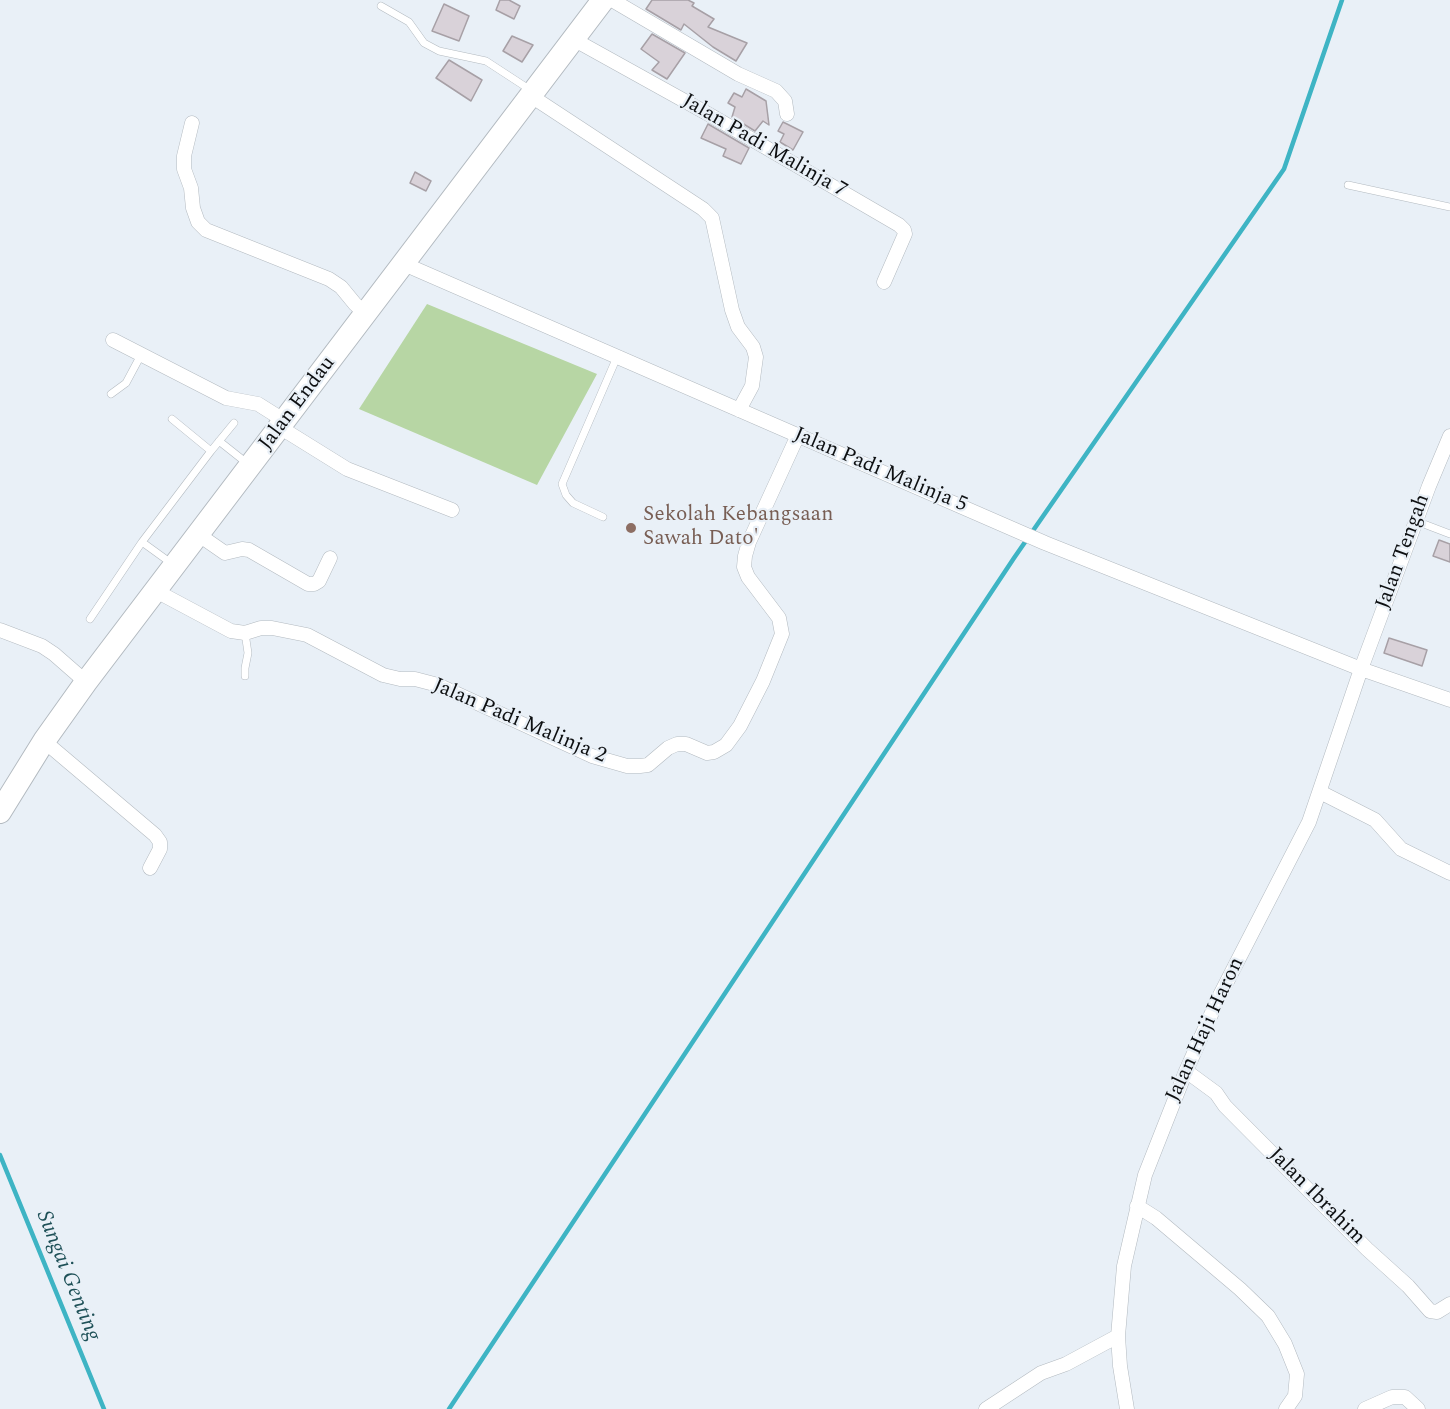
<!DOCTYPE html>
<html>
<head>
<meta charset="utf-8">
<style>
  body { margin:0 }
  canvas { display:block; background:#e9f0f7 }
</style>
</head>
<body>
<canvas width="1450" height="1409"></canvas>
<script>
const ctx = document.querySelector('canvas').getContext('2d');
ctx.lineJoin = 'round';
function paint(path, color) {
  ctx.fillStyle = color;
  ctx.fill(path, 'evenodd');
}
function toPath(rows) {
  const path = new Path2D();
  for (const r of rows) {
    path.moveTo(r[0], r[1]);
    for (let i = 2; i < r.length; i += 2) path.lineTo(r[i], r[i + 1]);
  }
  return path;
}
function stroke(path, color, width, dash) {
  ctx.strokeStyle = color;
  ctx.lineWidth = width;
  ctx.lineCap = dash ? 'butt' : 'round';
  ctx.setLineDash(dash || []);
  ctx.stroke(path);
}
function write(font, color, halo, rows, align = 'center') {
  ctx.font = font + ' Spectral,serif';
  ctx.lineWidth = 4.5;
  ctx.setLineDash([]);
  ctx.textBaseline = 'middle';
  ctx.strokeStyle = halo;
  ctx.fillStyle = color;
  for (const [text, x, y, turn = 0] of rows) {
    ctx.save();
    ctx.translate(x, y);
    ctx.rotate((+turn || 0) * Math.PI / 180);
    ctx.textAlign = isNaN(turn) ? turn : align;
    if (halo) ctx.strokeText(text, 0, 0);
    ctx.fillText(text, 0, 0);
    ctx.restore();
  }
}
paint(toPath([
  [427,304,597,374,537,485,359,409]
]), '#b7d6a4');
stroke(toPath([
  [0,1155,104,1409],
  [449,1409,1014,558,1284,169,1342,0]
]), '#3eb4c4', 4.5);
const building = toPath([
  [500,0,509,0,520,6,514,19,496,10,500,0],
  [652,0,688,0,694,3,692,6,714,19,708,27,747,43,736,61,713,47,684,24,681,30,646,9,652,0],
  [444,4,469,16,459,41,432,31,444,4],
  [652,34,685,53,667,79,652,70,659,62,641,49,652,34],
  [512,36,533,45,522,62,503,51,512,36],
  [449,60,482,80,471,101,436,78,449,60],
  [746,89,766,101,769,125,763,121,755,131,732,117,735,107,728,103,734,93,742,97,746,89],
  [783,122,803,132,793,150,780,142,784,134,778,131,783,122],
  [708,124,749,148,741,164,723,156,726,149,701,138,708,124],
  [415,172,431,181,426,191,410,183,415,172],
  [1439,540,1450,544,1450,562,1433,556,1439,540],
  [1389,638,1427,650,1422,666,1384,653,1389,638]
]);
paint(building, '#d9d2d9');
stroke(building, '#a7a0a6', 1.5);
const service = toPath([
  [381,6,409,22,424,43,439,51,486,61,532,91],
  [1348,185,1450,207],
  [111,394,126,383,141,355],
  [172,419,211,451,234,423],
  [219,441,248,464],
  [603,517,573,503,566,495,562,484,617,357],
  [1416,521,1450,534],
  [142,542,171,563],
  [90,619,142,542,211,451],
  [245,633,248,653,245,668,245,676]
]);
const minor = toPath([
  [612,0,738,74,776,91,785,101,787,114],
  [573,39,710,115,899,225,904,230,905,234,884,282],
  [531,96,703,209,712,218,732,310,738,327,753,347,756,357,752,386,739,410],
  [192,123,184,156,184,169,191,188,193,208,198,222,206,230,329,279,341,287,355,304,366,314],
  [404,264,1045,543,1361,669,1450,700],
  [113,340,226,398,258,404,285,421],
  [281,428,347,469,452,510],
  [199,535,225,553,242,549,249,550,308,584,314,584,319,581,330,558],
  [156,591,231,631,245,633,261,628,272,628,307,635,383,675,400,679,415,679,438,685,592,756,627,766,640,766,648,765,668,748,677,744,686,744,707,753,714,752,726,745,740,726,763,681,782,634,779,618,748,577,744,567,745,556,749,542,798,435],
  [0,630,42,646,54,654,86,682],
  [44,741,155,835,160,842,160,849,150,868],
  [1320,792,1375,820,1401,849,1450,873],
  [1186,1071,1216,1093,1225,1106,1367,1249,1408,1286,1430,1311,1437,1312,1450,1304],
  [1137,1206,1156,1218,1240,1289,1268,1316,1285,1344,1297,1374,1295,1396,1286,1409],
  [986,1409,1041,1373,1066,1364,1118,1336],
  [1127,1409,1120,1366,1118,1336,1124,1266,1145,1175,1186,1071,1218,999,1309,822,1361,669,1429,486,1450,436],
  [1365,1409,1392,1397,1405,1397,1418,1409]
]);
const trunk = toPath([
  [0,812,44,741,86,682,603,0]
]);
stroke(service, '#b3bac0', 8);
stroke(minor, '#b3bac0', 15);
stroke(trunk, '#b3bac0', 24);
stroke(service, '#fff', 7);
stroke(minor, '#fff', 14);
stroke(trunk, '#fff', 22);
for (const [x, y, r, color] of [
  [631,528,6,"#8d6e63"]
]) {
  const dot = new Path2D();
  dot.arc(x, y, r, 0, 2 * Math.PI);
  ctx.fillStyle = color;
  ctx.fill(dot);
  stroke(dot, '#e9f0f7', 2);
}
write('21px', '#0d0f11', '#e9f0f7', [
  ["Jalan Padi Malinja 7",764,147,30],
  ["Jalan Endau",298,404,-53],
  ["Jalan Padi Malinja 5",880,471,23],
  ["Jalan Tengah",1404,552,-70],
  ["Jalan Padi Malinja 2",519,722,23],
  ["Jalan Haji Haron",1206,1030,-65],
  ["Jalan Ibrahim",1316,1197,45]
]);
write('21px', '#785e54', '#e9f0f7', [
  ["Sekolah Kebangsaan",643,516],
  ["Sawah Dato'",643,540]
], 'left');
write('italic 22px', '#1f5158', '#e9f0f7', [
  ["Sungai Genting",67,1276,68]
]);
</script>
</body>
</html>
